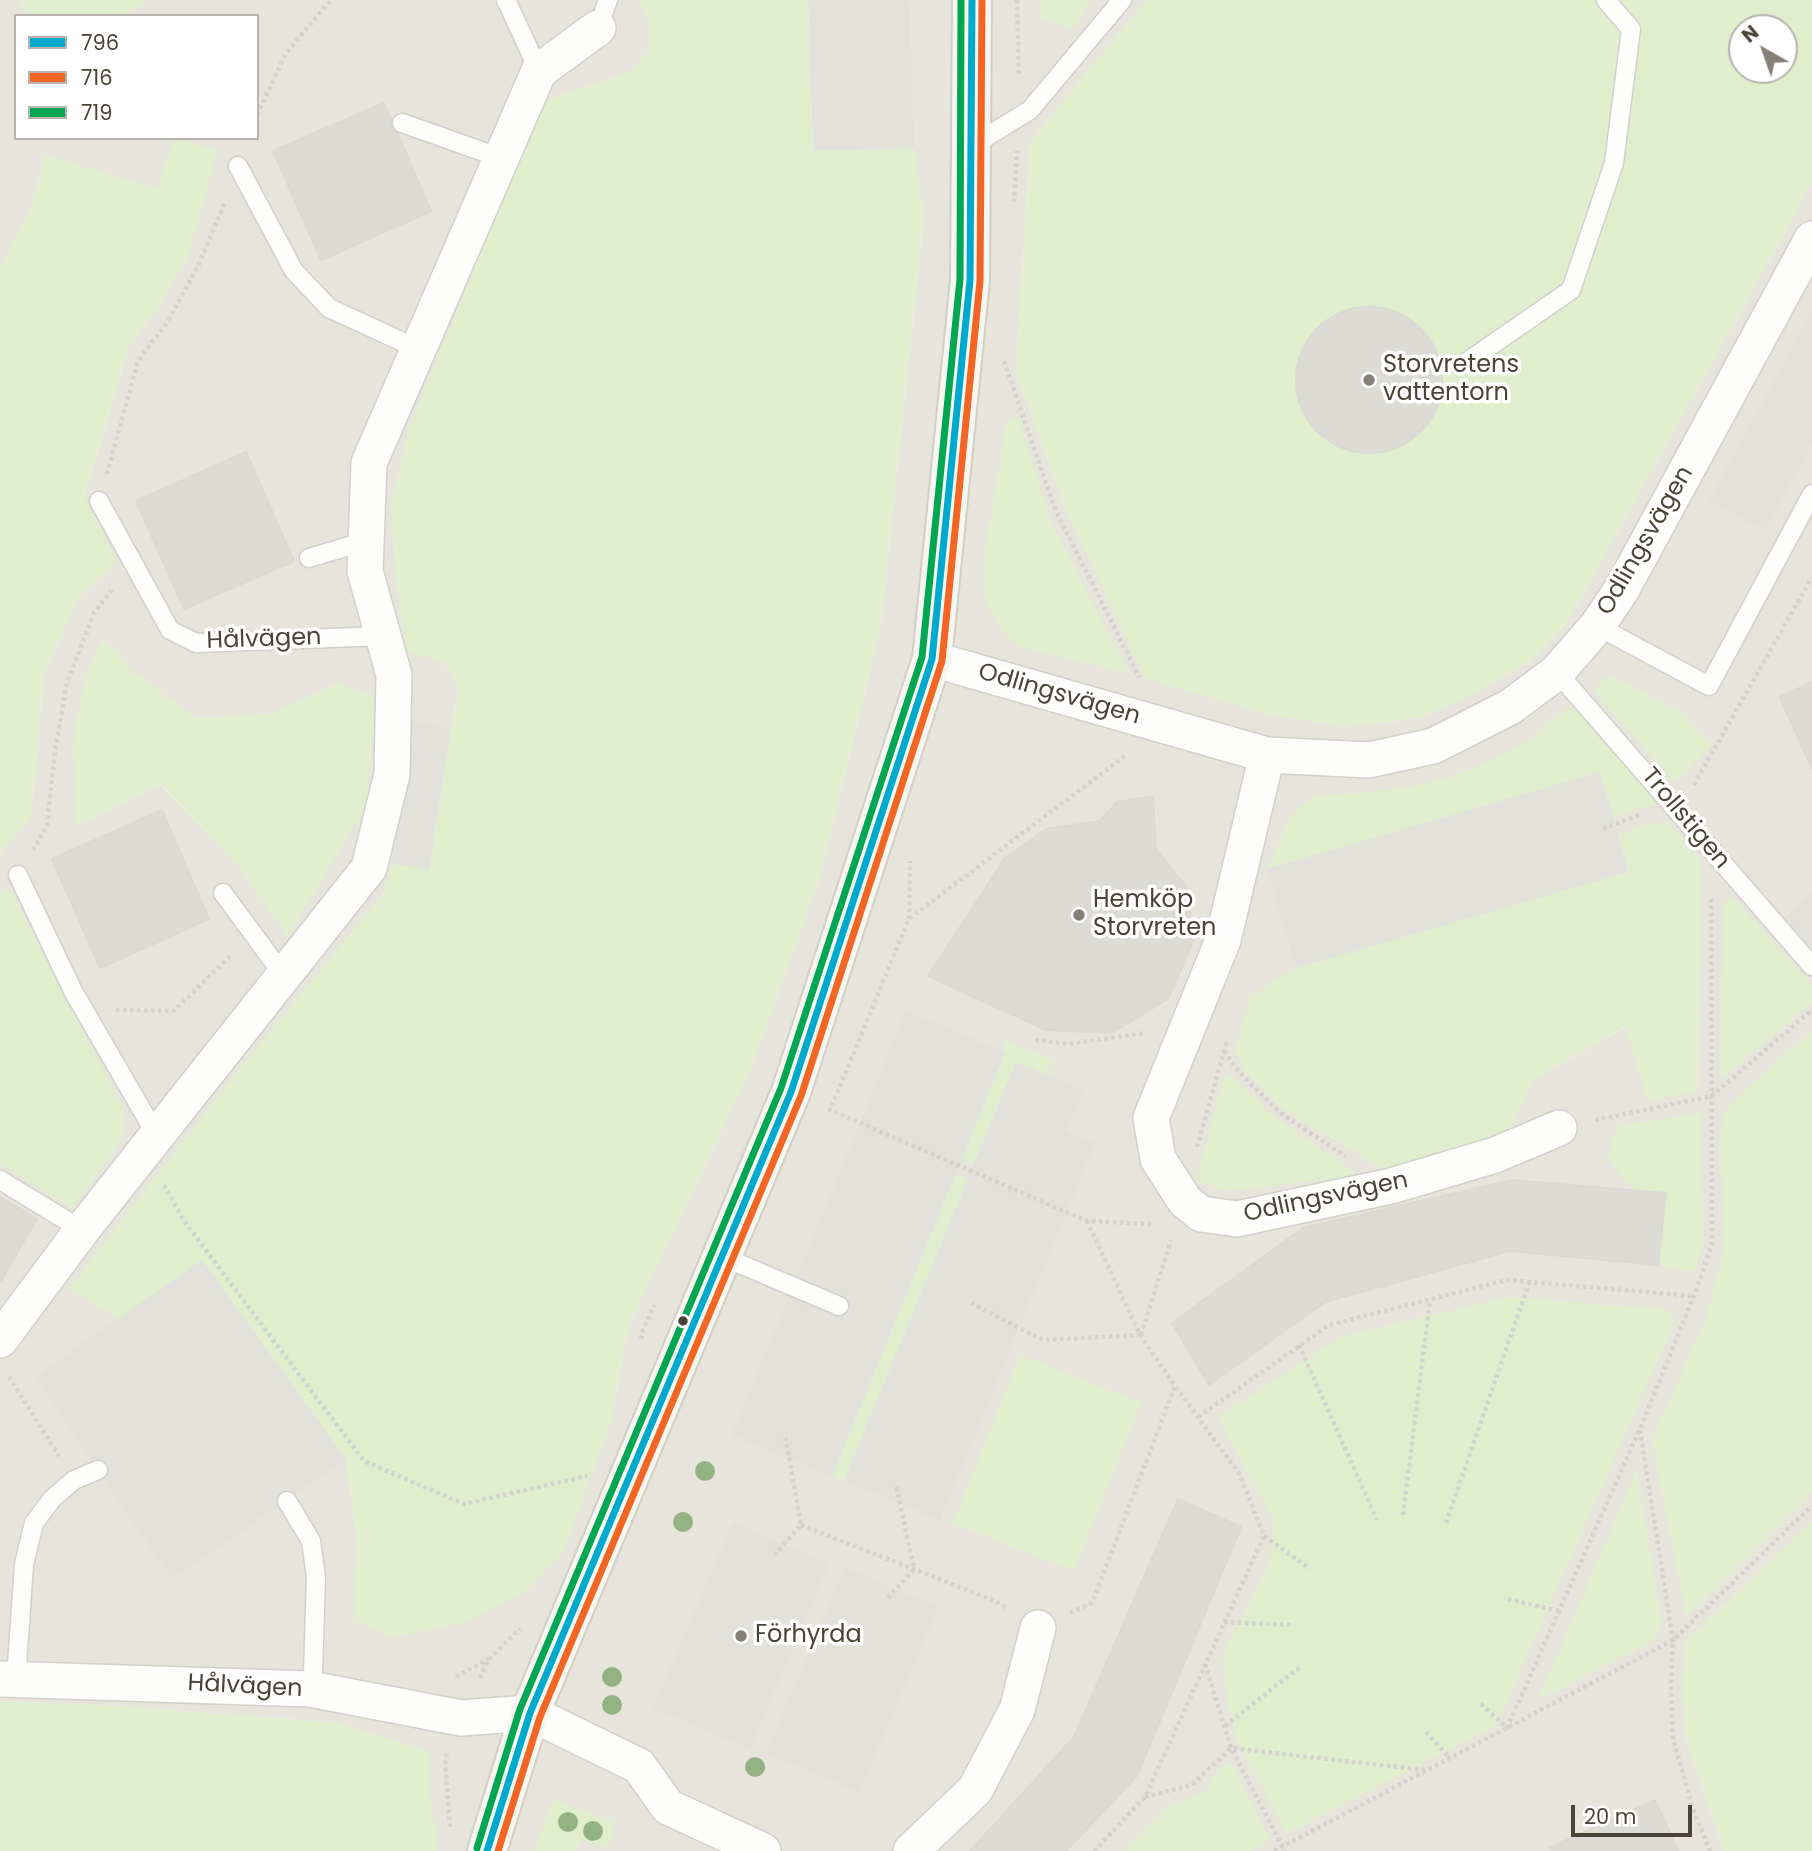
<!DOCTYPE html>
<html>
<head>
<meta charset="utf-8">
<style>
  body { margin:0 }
  #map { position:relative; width:1812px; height:1851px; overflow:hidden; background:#f3f2ee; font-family:Poppins,sans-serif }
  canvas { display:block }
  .legend { position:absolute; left:14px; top:14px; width:245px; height:126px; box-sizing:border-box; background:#fff; border:2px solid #b7b4af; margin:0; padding:9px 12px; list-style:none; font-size:21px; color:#4a4438 }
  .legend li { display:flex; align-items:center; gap:14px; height:35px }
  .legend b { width:35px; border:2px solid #b7b4af }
  .north { position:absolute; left:1728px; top:14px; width:70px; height:70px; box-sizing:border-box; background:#fff; border:2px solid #b7b4af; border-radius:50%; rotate:320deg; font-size:19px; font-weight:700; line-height:28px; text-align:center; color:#4a4438 }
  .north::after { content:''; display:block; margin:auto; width:24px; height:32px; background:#858178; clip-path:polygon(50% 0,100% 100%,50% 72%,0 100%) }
  .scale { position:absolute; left:1571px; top:1805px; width:121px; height:32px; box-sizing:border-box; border:4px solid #4a4438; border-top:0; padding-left:9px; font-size:21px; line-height:24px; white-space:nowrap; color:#4a4438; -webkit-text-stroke:5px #fff; paint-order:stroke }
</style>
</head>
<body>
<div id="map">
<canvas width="1812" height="1851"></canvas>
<ul class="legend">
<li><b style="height:9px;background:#00a9ce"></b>796</li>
<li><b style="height:9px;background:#f26522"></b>716</li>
<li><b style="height:9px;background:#00a651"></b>719</li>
</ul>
<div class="north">N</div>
<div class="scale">20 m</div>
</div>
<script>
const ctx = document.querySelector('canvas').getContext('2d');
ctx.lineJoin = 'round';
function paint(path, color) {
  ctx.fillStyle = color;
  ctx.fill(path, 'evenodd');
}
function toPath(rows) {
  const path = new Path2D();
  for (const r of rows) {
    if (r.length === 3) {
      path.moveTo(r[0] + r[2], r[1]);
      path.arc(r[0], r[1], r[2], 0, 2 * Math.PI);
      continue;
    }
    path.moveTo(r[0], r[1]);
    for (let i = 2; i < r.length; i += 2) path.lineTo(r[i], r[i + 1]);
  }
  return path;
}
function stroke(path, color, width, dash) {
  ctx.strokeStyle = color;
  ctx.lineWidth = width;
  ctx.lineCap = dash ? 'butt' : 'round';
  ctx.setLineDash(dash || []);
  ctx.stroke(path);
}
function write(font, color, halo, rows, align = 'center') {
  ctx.font = font + ' Poppins,sans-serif';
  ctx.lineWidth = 7;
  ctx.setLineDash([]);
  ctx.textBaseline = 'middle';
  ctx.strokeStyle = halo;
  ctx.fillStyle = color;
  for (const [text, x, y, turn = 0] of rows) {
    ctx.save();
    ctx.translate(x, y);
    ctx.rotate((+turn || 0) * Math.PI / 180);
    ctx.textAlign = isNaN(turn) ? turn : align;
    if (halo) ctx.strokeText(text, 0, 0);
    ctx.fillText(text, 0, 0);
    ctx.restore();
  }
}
paint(toPath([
  [0,0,639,0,649,24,649,49,631,72,543,101,409,430,391,506,399,602,407,652,443,661,459,689,451,728,392,864,383,894,346,1459,356,1531,610,1426,628,1327,749,1073,819,880,880,630,924,215,808,0,1147,0,1030,142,1016,372,1066,510,1145,677,1266,714,1344,726,1419,718,1470,695,1529,662,1566,624,1812,183,1812,1521,1686,1642,1685,1735,1724,1851,334,1851,339,1723,100,1705,0,1701,0,854,31,817,44,673,78,599,116,561,84,498,129,346,158,308,188,256,45,155,32,207,0,268],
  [16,16,257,16,257,138,16,138],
  [136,674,197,719,272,714,338,683,288,935,236,863,160,784,77,826],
  [1662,980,1626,1027,1533,1079]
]), '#e7e4db');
paint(toPath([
  [20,0,150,0,121,16,28,16],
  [639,0,808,0,813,151,914,148,924,214,880,630,819,880,749,1073,628,1327,610,1426,564,1551,528,1590,465,1623,392,1637,354,1621,356,1531,346,1459,201,1260,119,1320,70,1287,237,1072,383,894,392,864,429,869,451,728,459,689,443,661,407,653,399,602,391,506,409,429,543,101,631,72,649,49,649,24],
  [1040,0,1092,0,1073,29,1040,18],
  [1147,0,1812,0,1812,183,1566,624,1529,662,1470,695,1419,718,1344,726,1266,714,1145,678,1066,510,1016,372,1030,142],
  [1742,28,1784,28,1784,70,1742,70],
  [173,138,218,150,188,256,158,308,129,346,84,497,117,561,78,599,44,673,31,817,0,854,0,268,32,207,45,155,158,189],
  [1019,418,1051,521,1129,673,1020,647,1004,633,990,612,984,591,983,565,1007,420],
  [103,639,136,674,197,719,272,714,339,683,376,698,367,805,288,936,236,863,161,784,77,826,73,745,84,680],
  [1609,675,1678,711,1711,745,1675,782,1608,708,1594,689],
  [1565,709,1580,709,1657,803,1613,818,1599,772,1267,869,1290,816,1312,797,1401,789,1449,778,1505,755,1537,735],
  [1669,822,1700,859,1698,1091,1648,1101,1625,1027,1533,1079,1506,1139,1384,1170,1282,1108,1246,1071,1234,1051,1251,996,1296,968,1628,872,1618,835,1646,824],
  [10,889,125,1112,121,1141,72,1209,0,1163,0,890],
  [1733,897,1812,985,1812,1001,1811,1004,1720,1080,1723,902],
  [1812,1031,1812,1492,1686,1617,1652,1440,1708,1313,1725,1241,1720,1141,1723,1115,1736,1098],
  [1006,1041,1053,1060,1047,1076,1016,1063,974,1164,962,1159,1005,1052,1002,1050],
  [1224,1074,1233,1076,1275,1117,1360,1176,1225,1191,1196,1180],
  [1701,1113,1703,1243,1695,1272,1658,1265,1666,1194,1635,1191,1607,1158,1617,1126],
  [955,1175,968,1180,844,1481,832,1476],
  [1507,1297,1669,1310,1675,1321,1497,1725,1286,1834,1237,1740,1228,1703,1222,1658,1269,1565,1274,1522,1218,1417,1341,1337],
  [1020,1355,1141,1403,1074,1571,953,1523],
  [1637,1469,1662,1626,1653,1641,1538,1700],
  [1812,1521,1812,1851,1724,1851,1685,1735,1682,1680,1686,1642],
  [0,1701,100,1705,339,1723,430,1752,430,1797,438,1843,436,1851,0,1851],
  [1231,1763,1270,1840,1250,1851,1125,1851,1173,1804,1205,1792,1220,1768],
  [553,1800,614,1821,609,1848,581,1839,576,1851,534,1851]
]), '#e0eece');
paint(toPath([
  [808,0,909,0,914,148,813,151],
  [1812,311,1812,444,1765,531,1709,501],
  [414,722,451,728,429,870,392,864],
  [1600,772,1628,872,1296,968,1267,869],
  [1812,893,1812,966,1776,925],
  [906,1011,1005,1052,832,1476,732,1435],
  [1016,1062,1083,1090,1066,1131,1095,1143,940,1520,844,1481],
  [202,1260,346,1459,172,1579,35,1377],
  [733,1523,829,1564,750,1749,653,1708],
  [845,1568,939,1607,859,1792,766,1753]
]), '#e2e1dc');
const building = toPath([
  [384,103,431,211,321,260,273,151,384,103],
  [1369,380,73],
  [246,452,294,561,184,609,136,501,246,452],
  [1812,682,1812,769,1780,697,1812,682],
  [1153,796,1156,849,1187,888,1193,942,1168,999,1112,1033,1046,1030,928,976,1005,858,1046,829,1100,821,1117,802,1153,796],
  [162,810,209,919,100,968,52,859,162,810],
  [1512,1180,1666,1193,1658,1265,1510,1251,1325,1302,1209,1385,1172,1323,1303,1228,1512,1180],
  [0,1197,37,1219,1,1281,0,1280,0,1197],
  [1178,1499,1241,1527,1137,1776,1066,1851,970,1851,1074,1737,1178,1499],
  [1655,1800,1678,1851,1551,1851,1549,1848,1655,1800]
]);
paint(building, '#dddbd6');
stroke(building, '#dcd9d3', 2);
const lane = toPath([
  [506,0,539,71],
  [598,28,608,0],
  [402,123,501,158],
  [970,147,1030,110,1122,0],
  [238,166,294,271,329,308,418,349],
  [1467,362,1571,290,1614,163,1631,29,1606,0],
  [99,501,170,630,196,643,383,636],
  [309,558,366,541],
  [1597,626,1709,686,1812,494],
  [1557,672,1812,966],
  [18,875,73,991,157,1136],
  [223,893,284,976],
  [0,1180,82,1230],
  [721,1256,839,1306],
  [287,1501,311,1541,316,1577,313,1674,310,1689],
  [16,1680,24,1564,34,1523,52,1499,74,1480,98,1470]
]);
const street = toPath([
  [932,659,1267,755,1369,760,1433,746,1510,707,1557,672,1597,626,1622,589,1812,239],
  [1267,755,1223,940,1151,1118,1158,1159,1185,1201,1201,1214,1237,1219,1391,1186,1495,1155,1559,1128],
  [0,1340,82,1230,369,868,392,774,394,675,365,571,369,463,539,71,598,28],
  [0,1679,310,1689,461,1718,530,1713,639,1766,668,1807,763,1851],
  [911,1851,975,1790,1017,1710,1038,1628]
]);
const secondary = toPath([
  [487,1851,530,1713,791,1092,932,659,970,280,972,0]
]);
stroke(lane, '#d1d0cb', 21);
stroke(street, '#d1d0cb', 38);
stroke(secondary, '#d2cfc5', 42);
stroke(toPath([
  [1017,0,1019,76],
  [257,115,286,53,331,0],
  [1014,202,1017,151],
  [1004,361,1055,509,1139,677],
  [107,474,138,361,168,321,198,266,225,202],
  [1694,785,1812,577],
  [1603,829,1641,814],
  [33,850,47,825,55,750,67,683,94,613,113,588],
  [909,919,910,861],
  [116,1010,174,1011,232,954],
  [1035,1040,1069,1044,1145,1033],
  [1224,1051,1239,1072,1279,1112,1346,1157],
  [832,1106,909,919,1126,755],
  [828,1109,1087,1221,1153,1224],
  [1595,1120,1712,1096,1812,1010],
  [1197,1147,1227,1041],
  [164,1185,184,1221,364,1461,464,1504,587,1476],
  [971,1303,1043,1340,1140,1335],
  [1141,1335,1171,1240],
  [641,1339,643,1330,655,1305],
  [1299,1345,1377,1520],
  [9,1377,59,1456],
  [1198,1417,1329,1325,1507,1280,1694,1296],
  [1640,1430,1673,1640,1671,1686,1673,1739,1693,1809,1710,1851],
  [1403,1515,1430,1300],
  [1446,1523,1529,1283],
  [801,1525,995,1601,1008,1609],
  [1264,1536,1310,1569],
  [774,1555,801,1525,785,1434],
  [888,1598,914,1569,896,1485],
  [1508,1599,1559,1611],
  [1070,1613,1092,1603,1175,1386,1140,1335,1087,1221],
  [1224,1622,1292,1625],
  [1205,1664,1231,1748,1285,1851],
  [456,1677,488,1659],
  [480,1678,489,1659,520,1629],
  [1481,1704,1507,1728,1640,1429,1694,1296,1712,1244,1711,896],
  [1225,1726,1300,1667],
  [1426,1732,1450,1758],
  [447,1754,445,1759,450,1828],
  [1145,1797,1192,1785,1231,1748,1424,1770],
  [1094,1851,1145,1797,1264,1536,1240,1475,1176,1387],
  [1274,1851,1673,1640,1812,1506]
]), '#d3d1cc', 4.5, [3.5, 3.5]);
stroke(lane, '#fdfdfc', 18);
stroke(street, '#fdfdfc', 35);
stroke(secondary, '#f7f6f1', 38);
stroke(toPath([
  [487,1851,530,1713,791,1092,932,659,970,280,972,0]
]), '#00a9ce', 7);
stroke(toPath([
  [498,1851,540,1717,801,1096,942,661,980,281,982,0]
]), '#f26522', 7);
stroke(toPath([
  [477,1848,520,1709,781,1088,922,657,960,279,961,0]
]), '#00a651', 7);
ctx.fillStyle = '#94b382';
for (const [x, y] of [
  [705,1471],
  [683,1522],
  [612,1677],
  [612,1705],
  [755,1767],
  [568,1822],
  [593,1831]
]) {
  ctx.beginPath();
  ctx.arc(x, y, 10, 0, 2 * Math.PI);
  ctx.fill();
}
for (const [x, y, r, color] of [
  [1369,380,7,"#858178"],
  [1079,915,7,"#858178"],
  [683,1321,6,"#4a4438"],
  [741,1636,7,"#858178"]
]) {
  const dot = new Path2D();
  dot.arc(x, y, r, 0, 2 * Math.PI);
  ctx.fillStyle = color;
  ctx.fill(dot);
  stroke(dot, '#fff', 2.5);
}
write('24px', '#4a4438', '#fff', [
  ["Storvretens",1383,366],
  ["vattentorn",1383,394],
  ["Hemköp",1093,901],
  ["Storvreten",1093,929],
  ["Förhyrda",755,1636]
], 'left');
write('24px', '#4a4438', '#fff', [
  ["Odlingsvägen",1646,541,-60],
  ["Hålvägen",264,640,-2],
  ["Odlingsvägen",1059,695,16],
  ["Trollstigen",1685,819,50],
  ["Odlingsvägen",1326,1198,-12],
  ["Hålvägen",245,1687,3]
]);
</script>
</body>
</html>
